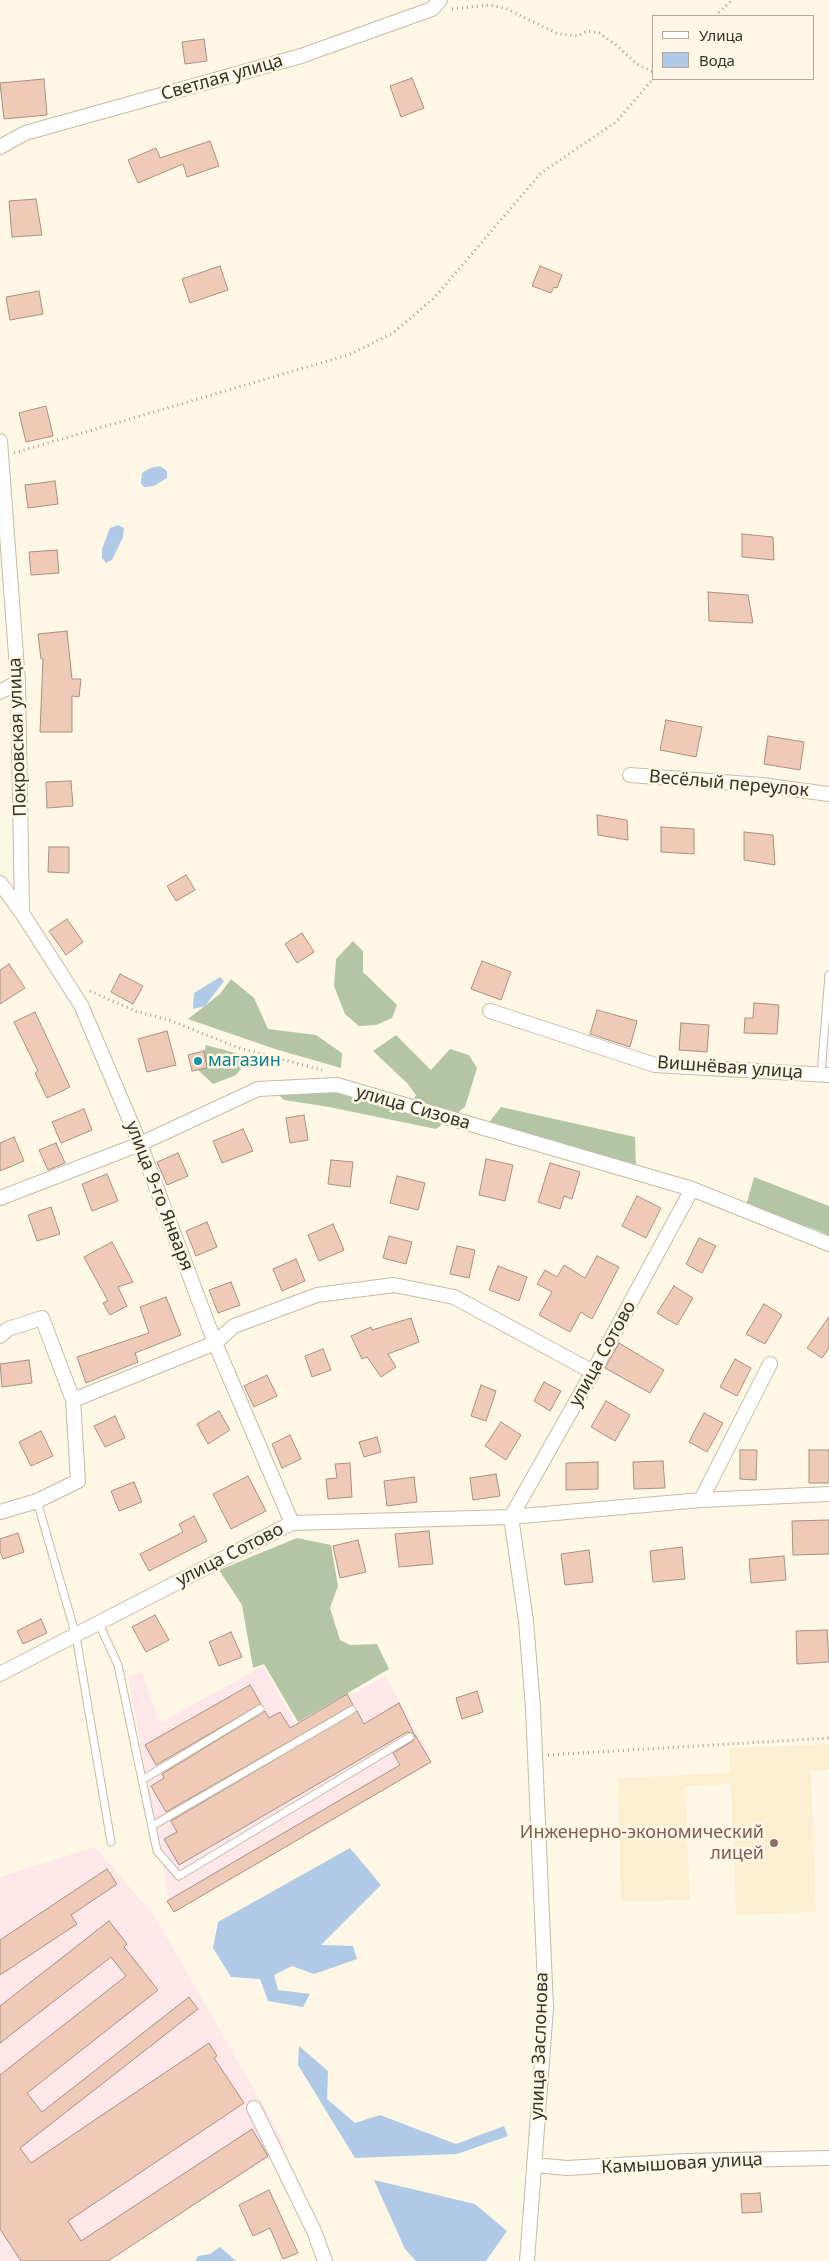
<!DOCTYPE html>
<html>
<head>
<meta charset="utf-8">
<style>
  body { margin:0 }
  #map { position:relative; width:829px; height:2261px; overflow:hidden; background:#fff7e5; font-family:"Noto Sans",sans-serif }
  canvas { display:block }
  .legend { position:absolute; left:652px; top:15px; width:162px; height:65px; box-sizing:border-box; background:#fff7e5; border:1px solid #aea89a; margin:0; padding:6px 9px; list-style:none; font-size:15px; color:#353229 }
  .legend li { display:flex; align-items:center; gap:10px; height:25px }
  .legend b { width:25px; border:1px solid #aea89a }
</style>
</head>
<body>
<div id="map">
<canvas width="829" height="2261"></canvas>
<ul class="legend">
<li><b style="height:6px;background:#fff"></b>Улица</li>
<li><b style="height:14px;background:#afc9e6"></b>Вода</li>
</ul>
</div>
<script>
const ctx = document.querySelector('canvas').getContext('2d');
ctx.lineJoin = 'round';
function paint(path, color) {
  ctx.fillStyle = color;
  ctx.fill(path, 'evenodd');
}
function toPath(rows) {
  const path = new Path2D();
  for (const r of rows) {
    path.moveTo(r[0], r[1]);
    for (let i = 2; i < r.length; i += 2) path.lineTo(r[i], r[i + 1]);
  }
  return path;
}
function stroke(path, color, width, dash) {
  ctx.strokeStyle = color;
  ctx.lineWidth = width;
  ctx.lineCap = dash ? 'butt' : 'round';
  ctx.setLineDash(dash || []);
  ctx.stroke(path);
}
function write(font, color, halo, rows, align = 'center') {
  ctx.font = font + ' "Noto Sans",sans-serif';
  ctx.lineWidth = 5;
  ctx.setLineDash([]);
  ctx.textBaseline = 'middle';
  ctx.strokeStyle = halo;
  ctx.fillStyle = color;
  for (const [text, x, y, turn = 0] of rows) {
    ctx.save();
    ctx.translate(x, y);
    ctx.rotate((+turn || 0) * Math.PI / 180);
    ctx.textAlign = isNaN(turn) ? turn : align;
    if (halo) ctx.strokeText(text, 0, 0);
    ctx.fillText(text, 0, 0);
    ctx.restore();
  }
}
paint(toPath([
  [263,1666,296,1725,385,1676,430,1755,170,1906,128,1676,142,1672,160,1723],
  [95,1847,154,1915,287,2147,102,2261,0,2261,0,1877]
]), '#fde7e9');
paint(toPath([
  [829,1744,829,1770,811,1771,816,1912,736,1915,731,1784,685,1786,690,1900,621,1902,618,1778,730,1773,730,1748]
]), '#fcefd1');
paint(toPath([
  [353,941,363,951,363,972,397,1005,392,1018,376,1025,359,1026,345,1014,334,986,336,959],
  [231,979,254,998,268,1029,316,1035,342,1053,341,1068,275,1049,188,1019,220,994],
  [396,1035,431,1070,450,1049,469,1055,477,1068,465,1107,436,1129,329,1107,284,1100,279,1095,328,1087,414,1099,416,1095,407,1083,373,1051],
  [206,1045,250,1057,236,1075,213,1084,199,1071],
  [501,1107,635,1137,636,1167,487,1125],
  [754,1177,829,1206,829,1236,817,1230,746,1206],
  [297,1538,331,1545,338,1586,330,1608,340,1640,350,1645,377,1644,389,1669,298,1722,264,1664,253,1668,242,1605,219,1570]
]), '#b3c5a4');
paint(toPath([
  [160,466,167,471,167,478,154,486,144,487,141,483,142,473,150,468],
  [118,525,124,528,123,537,112,560,106,563,102,558,102,549,110,528],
  [220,977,224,981,205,1006,193,1009,194,993],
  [350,1848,381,1885,321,1945,353,1946,357,1959,314,1974,292,1966,274,1975,278,1990,310,1994,303,2007,268,2001,260,1979,231,1977,213,1948,218,1922],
  [299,2046,328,2071,327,2099,355,2123,380,2115,456,2144,504,2126,508,2136,457,2154,355,2158,298,2065],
  [374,2180,475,2204,507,2231,486,2261,416,2261,405,2249],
  [220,2247,236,2261,195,2261,198,2256,210,2254]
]), '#afc9e6');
const building = toPath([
  [204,39,207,61,185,64,182,42,204,39],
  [412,78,424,108,401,117,390,86,412,78],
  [44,79,47,115,4,119,0,83,44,79],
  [210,141,219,166,187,177,183,164,138,183,128,160,156,148,160,158,210,141],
  [36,199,42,235,12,237,9,201,36,199],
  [220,266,228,290,190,303,182,279,220,266],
  [540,266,562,275,557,288,554,287,551,293,532,286,540,266],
  [39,291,43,314,10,320,6,297,39,291],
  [46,406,53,436,26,442,19,413,46,406],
  [55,481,58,504,28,508,25,485,55,481],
  [742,534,773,537,774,560,742,557,742,534],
  [57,550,59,573,31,575,29,552,57,550],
  [708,592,748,595,753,623,709,621,708,592],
  [67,631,72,679,81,679,79,697,72,696,72,732,40,732,43,659,41,659,38,634,67,631],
  [666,720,702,727,696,757,660,750,666,720],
  [768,736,804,742,800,770,764,764,768,736],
  [71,781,73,806,47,808,46,782,71,781],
  [597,815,627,820,628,840,598,835,597,815],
  [661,827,694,829,694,854,661,852,661,827],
  [744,832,773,835,775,865,744,860,744,832],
  [49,847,69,847,69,873,48,872,49,847],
  [186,875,195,890,176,901,167,886,186,875],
  [67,919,83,942,66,955,49,931,67,919],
  [302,933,314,952,297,963,285,944,302,933],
  [482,961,511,972,501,1000,471,989,482,961],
  [9,964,25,988,0,1004,0,970,9,964],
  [120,974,143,986,133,1004,111,992,120,974],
  [754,1003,779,1005,777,1034,744,1033,745,1018,753,1018,754,1003],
  [597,1010,637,1021,630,1047,590,1034,597,1010],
  [35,1012,70,1087,47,1098,35,1073,38,1071,14,1022,35,1012],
  [681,1023,709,1025,707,1052,679,1050,681,1023],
  [167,1031,176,1065,147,1072,138,1039,167,1031],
  [204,1051,207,1068,192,1071,188,1055,204,1051],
  [84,1109,92,1130,61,1143,52,1122,84,1109],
  [304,1115,308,1140,290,1143,286,1118,304,1115],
  [243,1129,253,1151,222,1163,213,1141,243,1129],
  [14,1137,24,1161,0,1171,0,1143,14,1137],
  [56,1143,65,1163,48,1170,39,1150,56,1143],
  [178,1153,188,1176,167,1185,157,1162,178,1153],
  [486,1159,513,1165,505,1201,479,1195,486,1159],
  [331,1160,353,1162,350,1187,328,1184,331,1160],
  [550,1163,580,1172,572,1199,564,1196,560,1209,538,1202,550,1163],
  [107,1174,118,1201,92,1211,82,1184,107,1174],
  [397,1176,425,1183,418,1210,390,1203,397,1176],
  [637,1196,661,1208,646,1238,622,1226,637,1196],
  [51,1207,60,1234,37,1241,28,1215,51,1207],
  [207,1222,217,1247,196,1256,186,1231,207,1222],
  [333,1224,344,1250,319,1261,308,1235,333,1224],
  [389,1236,412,1242,406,1264,383,1258,389,1236],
  [699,1238,716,1246,702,1273,686,1264,699,1238],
  [112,1242,133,1282,118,1287,127,1306,110,1315,103,1303,108,1301,84,1257,112,1242],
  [457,1246,475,1250,469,1278,450,1274,457,1246],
  [597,1256,619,1267,592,1319,581,1312,570,1332,539,1315,552,1292,537,1284,545,1270,557,1277,564,1265,585,1278,597,1256],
  [296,1259,305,1281,282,1291,273,1269,296,1259],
  [498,1266,527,1277,519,1301,489,1290,498,1266],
  [231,1282,240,1305,218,1313,209,1290,231,1282],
  [674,1286,693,1298,677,1325,657,1313,674,1286],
  [166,1297,181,1335,135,1353,138,1362,86,1383,77,1357,149,1333,140,1307,166,1297],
  [764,1304,782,1315,765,1344,746,1334,764,1304],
  [829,1317,829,1348,822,1358,807,1348,829,1317],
  [411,1318,419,1342,388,1354,396,1367,381,1377,367,1357,362,1359,351,1336,371,1327,372,1330,411,1318],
  [619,1343,664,1370,650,1393,605,1368,619,1343],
  [323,1349,331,1370,312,1377,305,1356,323,1349],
  [735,1359,751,1368,737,1396,720,1387,735,1359],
  [29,1360,32,1383,2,1387,0,1364,29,1360],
  [267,1375,277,1396,254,1407,244,1386,267,1375],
  [544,1382,561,1391,550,1411,534,1401,544,1382],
  [481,1385,496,1391,486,1421,471,1416,481,1385],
  [606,1401,630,1415,615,1441,591,1427,606,1401],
  [219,1411,230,1430,208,1444,197,1424,219,1411],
  [704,1413,723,1423,707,1452,689,1442,704,1413],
  [115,1416,125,1438,105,1447,94,1426,115,1416],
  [501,1422,521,1435,506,1460,485,1446,501,1422],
  [41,1431,53,1456,31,1466,19,1442,41,1431],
  [290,1435,301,1459,282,1468,272,1444,290,1435],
  [377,1437,381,1452,364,1457,359,1442,377,1437],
  [740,1450,757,1450,756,1480,740,1479,740,1450],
  [809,1450,829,1450,829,1483,809,1483,809,1450],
  [663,1461,665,1488,634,1489,633,1462,663,1461],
  [598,1462,598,1489,566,1490,566,1463,598,1462],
  [350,1463,352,1497,328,1499,326,1479,337,1478,335,1464,350,1463],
  [496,1474,500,1496,473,1500,470,1478,496,1474],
  [248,1476,266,1511,231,1529,213,1494,248,1476],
  [414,1477,417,1502,387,1506,384,1481,414,1477],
  [134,1482,142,1502,119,1511,111,1491,134,1482],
  [194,1516,207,1541,149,1571,140,1554,183,1532,179,1524,194,1516],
  [829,1520,829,1554,793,1555,792,1521,829,1520],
  [429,1531,433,1564,399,1567,395,1534,429,1531],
  [18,1533,24,1552,3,1559,0,1551,0,1539,18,1533],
  [358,1540,366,1572,340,1578,333,1546,358,1540],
  [682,1547,685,1579,653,1582,650,1551,682,1547],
  [589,1550,593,1582,565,1585,561,1554,589,1550],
  [784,1556,786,1580,751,1583,749,1559,784,1556],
  [155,1615,169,1640,146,1652,132,1627,155,1615],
  [41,1619,47,1633,23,1644,17,1631,41,1619],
  [827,1630,829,1662,797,1664,796,1631,827,1630],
  [231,1632,242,1657,219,1666,209,1642,231,1632],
  [250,1685,261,1704,156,1765,145,1745,250,1685],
  [477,1691,483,1712,462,1719,456,1698,477,1691],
  [347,1694,353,1705,166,1812,151,1786,164,1778,162,1774,265,1711,269,1718,280,1712,290,1728,347,1694],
  [399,1703,414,1734,407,1732,179,1865,164,1839,177,1832,171,1821,357,1711,364,1724,399,1703],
  [415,1735,431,1762,174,1912,167,1901,400,1765,393,1753,413,1741,415,1735],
  [107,1869,117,1884,71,1915,77,1924,0,1975,0,1940,107,1869],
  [109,1921,127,1944,124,1947,158,1990,27,2093,42,2112,189,1997,198,2009,20,2148,31,2163,209,2043,217,2056,214,2058,244,2103,68,2221,81,2241,252,2129,268,2156,108,2261,21,2261,0,2229,0,2075,126,1976,111,1957,0,2043,0,2006,109,1921],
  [269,2190,298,2253,283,2259,270,2228,253,2236,239,2205,269,2190],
  [760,2193,762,2212,742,2213,741,2194,760,2193]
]);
paint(building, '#efcab6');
stroke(building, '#a69084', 1);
const lane = toPath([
  [821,1074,829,975],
  [37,1501,76,1636,111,1842],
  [99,1624,118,1665,157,1851,179,1876,410,1737],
  [142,1780,260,1709],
  [152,1826,352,1710]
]);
const street = toPath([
  [0,147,25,133,301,56,432,9,440,0],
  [0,441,18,682,22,913],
  [0,692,18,682],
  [630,775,762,785,829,794],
  [0,883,22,913,81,1005,140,1144,215,1343,292,1523],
  [490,1011,655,1065,829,1075],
  [0,1198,140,1144,258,1089,337,1085,692,1189,829,1244],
  [0,1336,8,1329,42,1318,73,1400,78,1481,37,1501,0,1512],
  [73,1400,215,1343,234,1326,317,1295,394,1285,454,1297,593,1372],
  [701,1500,770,1364],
  [0,1674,292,1523,511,1517,701,1500,829,1494],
  [254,2108,314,2231,325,2261],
  [534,2165,567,2168,686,2161,829,2158],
  [527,2261,546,2008,533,1708,526,1621,511,1517,593,1372,692,1189]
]);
stroke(lane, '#c4bba6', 9);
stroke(street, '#c4bba6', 16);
stroke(toPath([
  [452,9,489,5,505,8,558,34,578,36,587,31,599,33,616,45,637,64,653,72],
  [715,16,732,0],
  [14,453,348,355,393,333,435,297,541,173,616,122,653,79],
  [90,991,135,1011,169,1020,239,1048,322,1070],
  [548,1755,829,1738]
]), '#a39d8f', 3, [1, 4]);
stroke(lane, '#fff', 7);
stroke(street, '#fff', 14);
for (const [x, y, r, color] of [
  [198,1061,5,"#0f9aa8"],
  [774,1843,5,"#8d6e63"]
]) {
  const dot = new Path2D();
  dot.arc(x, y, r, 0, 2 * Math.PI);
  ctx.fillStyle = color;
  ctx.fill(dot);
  stroke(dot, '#fff7e5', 2);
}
write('18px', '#353229', '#fff7e5', [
  ["Светлая улица",222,78,-16],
  ["Покровская улица",18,737,-92],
  ["Весёлый переулок",729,784,5],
  ["Вишнёвая улица",730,1068,4],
  ["улица Сизова",413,1108,16],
  ["улица 9-го Января",159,1196,69],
  ["улица Сотово",603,1354,-61],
  ["улица Сотово",230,1555,-27],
  ["улица Заслонова",540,2046,-88],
  ["Камышовая улица",682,2164,-3]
]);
write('18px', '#0d838f', '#fff7e5', [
  ["магазин",208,1061]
], 'left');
write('18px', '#785e54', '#fff7e5', [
  ["Инженерно-экономический",764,1833],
  ["лицей",764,1854]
], 'right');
</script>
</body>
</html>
